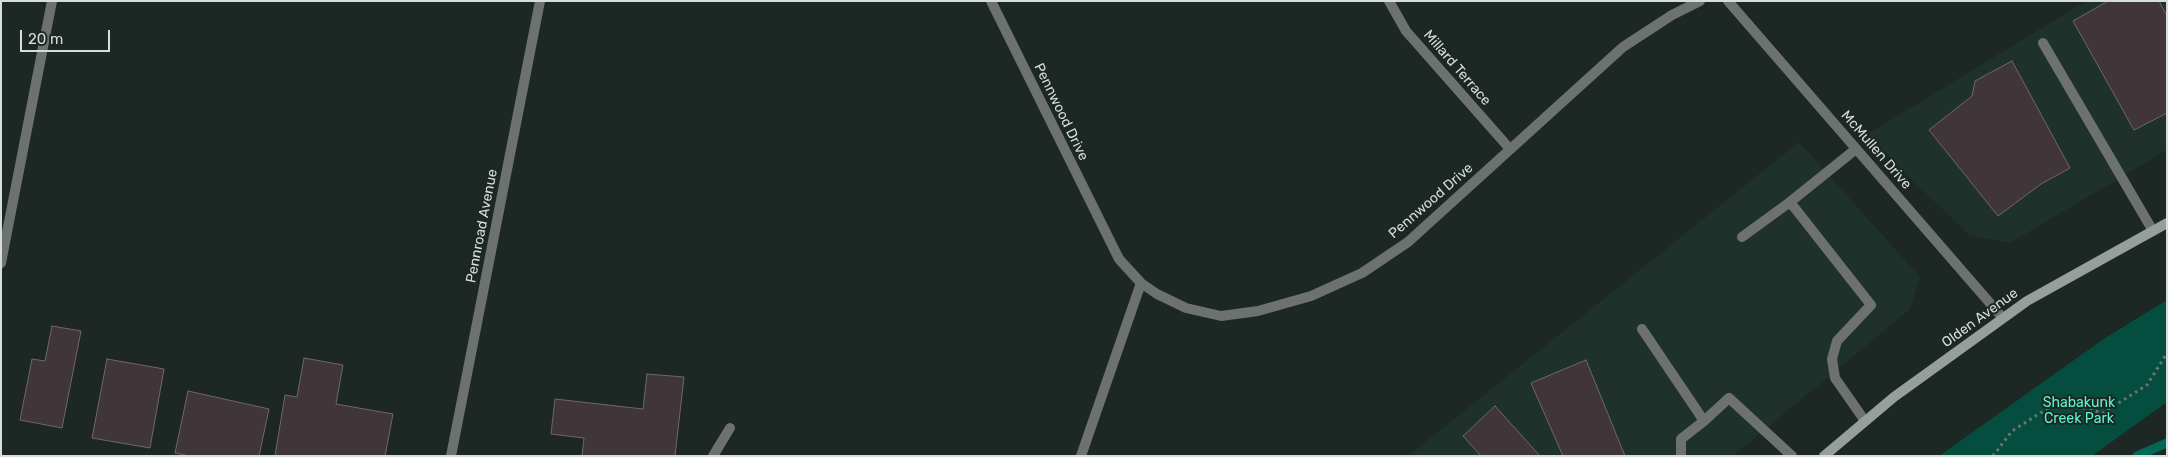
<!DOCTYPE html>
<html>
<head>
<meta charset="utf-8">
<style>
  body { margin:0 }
  #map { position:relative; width:2168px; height:457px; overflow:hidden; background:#1d2724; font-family:Rubik,sans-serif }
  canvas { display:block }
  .frame { position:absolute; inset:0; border:2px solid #d6ddda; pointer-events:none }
  .scale { position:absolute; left:20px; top:30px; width:90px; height:22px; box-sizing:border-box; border:2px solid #d6ddda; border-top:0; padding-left:6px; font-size:15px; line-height:18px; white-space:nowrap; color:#d6ddda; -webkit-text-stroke:4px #1d2724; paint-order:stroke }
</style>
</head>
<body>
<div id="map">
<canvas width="2168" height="457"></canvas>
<div class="frame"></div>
<div class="scale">20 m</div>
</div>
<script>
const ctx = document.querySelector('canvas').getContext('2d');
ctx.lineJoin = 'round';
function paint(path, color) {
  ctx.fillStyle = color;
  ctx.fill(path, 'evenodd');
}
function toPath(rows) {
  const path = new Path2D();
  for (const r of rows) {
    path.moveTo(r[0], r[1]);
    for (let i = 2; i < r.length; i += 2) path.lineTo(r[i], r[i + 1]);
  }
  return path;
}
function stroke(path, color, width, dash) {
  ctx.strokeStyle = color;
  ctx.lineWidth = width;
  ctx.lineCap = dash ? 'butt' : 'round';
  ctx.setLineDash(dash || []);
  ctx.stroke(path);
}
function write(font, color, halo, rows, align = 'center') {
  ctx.font = font + ' Rubik,sans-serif';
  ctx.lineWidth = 4;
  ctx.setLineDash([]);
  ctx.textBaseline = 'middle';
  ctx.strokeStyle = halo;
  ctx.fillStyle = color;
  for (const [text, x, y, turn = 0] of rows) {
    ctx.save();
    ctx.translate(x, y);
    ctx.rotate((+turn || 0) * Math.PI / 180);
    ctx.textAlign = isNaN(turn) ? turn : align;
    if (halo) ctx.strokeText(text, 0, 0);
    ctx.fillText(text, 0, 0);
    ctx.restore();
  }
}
paint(toPath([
  [2086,1,2167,1,2167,150,2010,243,1969,235,1866,135],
  [1799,142,1920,277,1910,309,1733,456,1408,456]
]), '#1f312b');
paint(toPath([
  [2167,300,2167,402,2092,456,1939,456,2105,338]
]), '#054d3e');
stroke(toPath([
  [2137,456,2167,443]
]), '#016854', 9);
const building = toPath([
  [2108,1,2159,1,2167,16,2167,113,2134,130,2073,21,2108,1],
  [2012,61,2070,168,2041,184,1998,216,1929,130,1972,96,1975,81,2012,61],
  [52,326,81,331,62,428,20,420,32,359,45,361,52,326],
  [304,358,343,365,336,404,393,414,385,456,275,456,285,395,297,397,304,358],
  [107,359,164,369,150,448,92,438,107,359],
  [1586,360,1625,456,1563,456,1531,383,1586,360],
  [647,374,684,377,675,456,582,456,584,438,551,434,555,399,643,409,647,374],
  [188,391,269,409,259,456,190,456,175,453,188,391],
  [1495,406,1540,456,1481,456,1463,436,1495,406]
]);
paint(building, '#403538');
stroke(building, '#726669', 1);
stroke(toPath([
  [1993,456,2012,431,2053,405,2072,405,2103,413,2147,385,2167,353]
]), '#6e7774', 3, [2.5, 4]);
stroke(toPath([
  [2043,43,2153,231],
  [1856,149,1790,202,1871,305,1837,341,1832,359,1835,378,1865,421],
  [1742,237,1790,202],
  [1642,329,1704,421,1729,398,1792,456],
  [713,456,730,428],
  [1681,456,1681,439,1704,421]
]), '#6d7270', 10);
stroke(toPath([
  [991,1,1119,259,1141,283,1157,294,1186,308,1221,316,1258,311,1311,296,1362,273,1408,242,1623,47,1672,15,1700,1],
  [1389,1,1406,31,1510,149],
  [1728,1,2002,317],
  [1,263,52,1],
  [451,456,540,1],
  [1081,456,1141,283]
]), '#6d7270', 10);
stroke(toPath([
  [1824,456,1894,397,2027,301,2167,223]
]), '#969f9c', 10);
write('14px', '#d6ddda', '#1d2724', [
  ["Millard Terrace",1457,68,49],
  ["Pennwood Drive",1061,112,64],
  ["McMullen Drive",1876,150,49],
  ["Pennwood Drive",1431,201,-41],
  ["Pennroad Avenue",482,226,-79],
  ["Olden Avenue",1980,318,-36]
]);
write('14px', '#5cf5ce', '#1d2724', [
  ["Shabakunk",2079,403],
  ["Creek Park",2079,419]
]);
</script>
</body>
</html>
